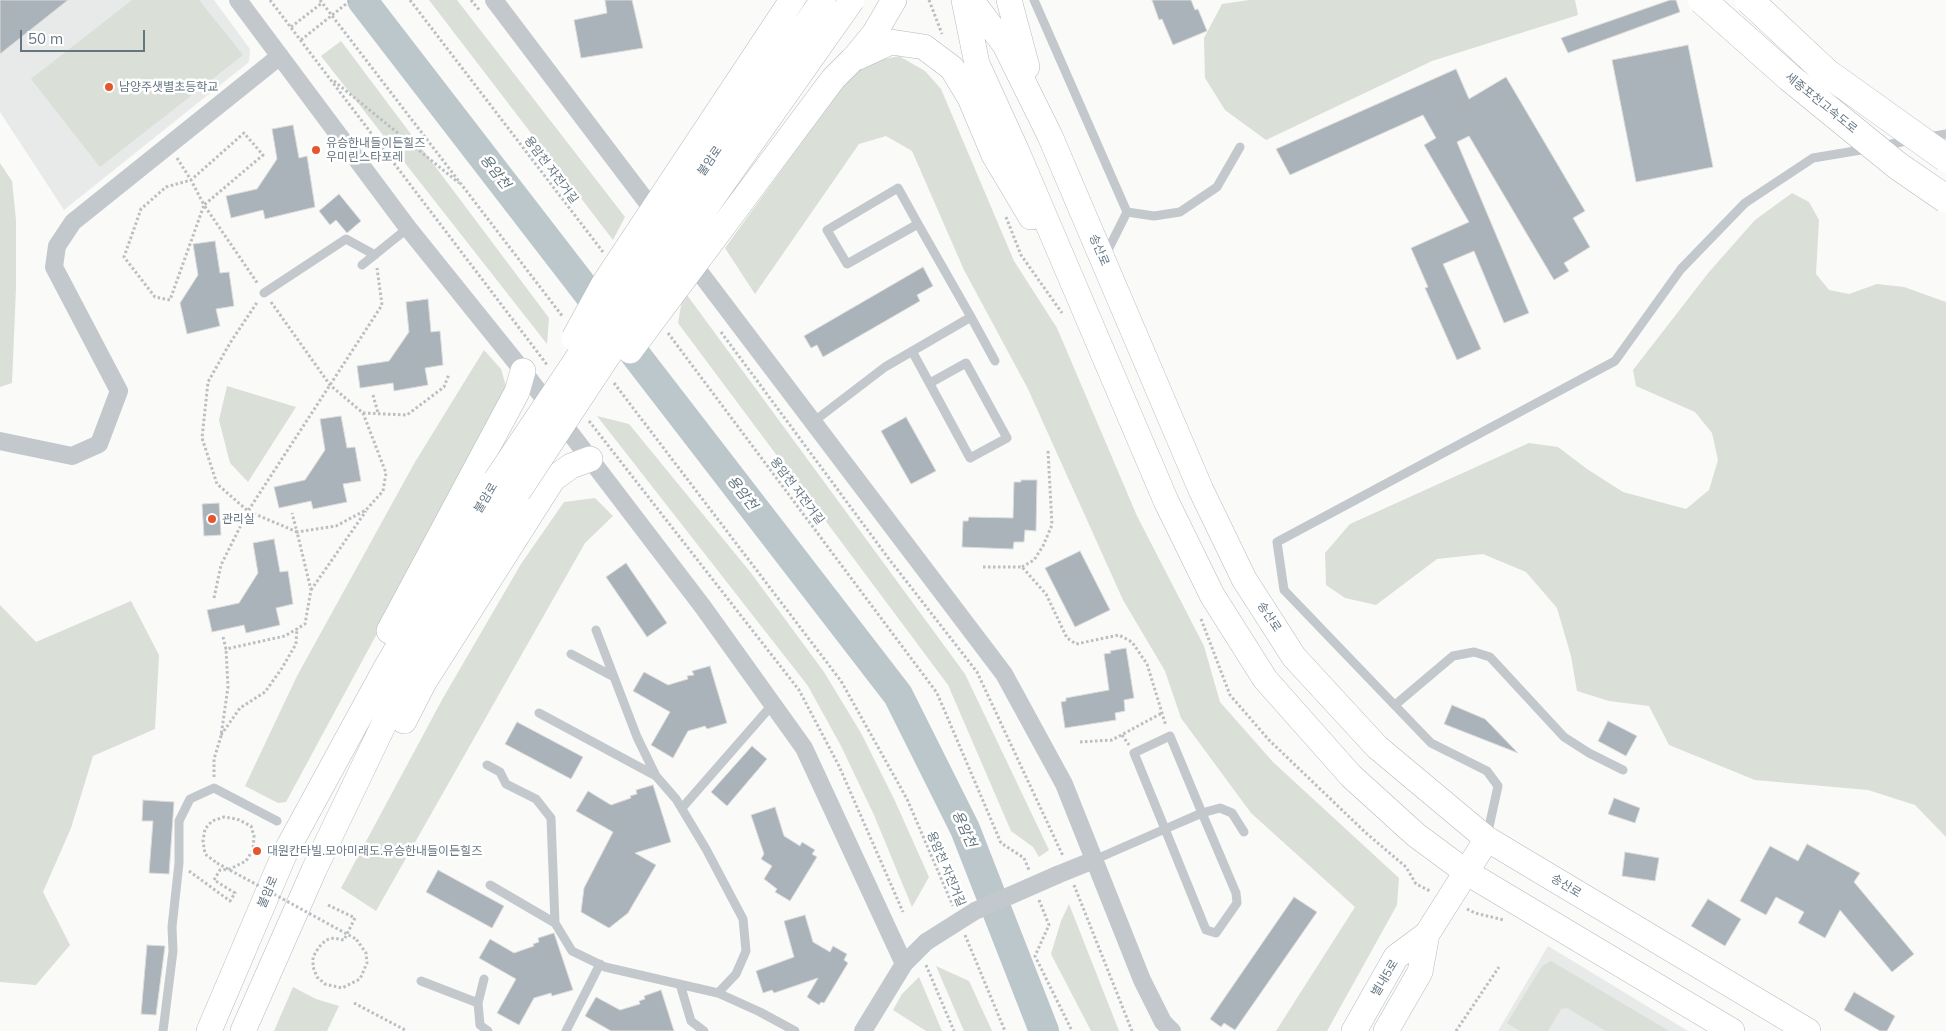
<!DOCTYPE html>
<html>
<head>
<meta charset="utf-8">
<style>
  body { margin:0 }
  #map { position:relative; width:1946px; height:1031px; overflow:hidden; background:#fafaf8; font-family:Mulish,sans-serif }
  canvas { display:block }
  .scale { position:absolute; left:20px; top:30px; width:125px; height:22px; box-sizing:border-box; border:2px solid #657683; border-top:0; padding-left:6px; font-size:15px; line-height:18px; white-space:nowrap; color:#657683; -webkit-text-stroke:4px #fff; paint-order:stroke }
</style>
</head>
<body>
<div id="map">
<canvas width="1946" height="1031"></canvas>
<div class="scale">50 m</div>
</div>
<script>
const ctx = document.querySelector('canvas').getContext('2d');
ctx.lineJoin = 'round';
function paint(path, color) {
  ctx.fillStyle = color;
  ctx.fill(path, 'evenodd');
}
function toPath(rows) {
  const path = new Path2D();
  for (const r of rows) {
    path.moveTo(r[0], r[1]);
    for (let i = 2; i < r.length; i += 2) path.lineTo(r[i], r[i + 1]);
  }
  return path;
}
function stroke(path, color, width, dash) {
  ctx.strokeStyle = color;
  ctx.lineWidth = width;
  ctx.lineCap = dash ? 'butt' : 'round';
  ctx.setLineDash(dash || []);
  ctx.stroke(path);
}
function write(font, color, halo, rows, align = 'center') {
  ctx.font = font + ' Mulish,"Noto Sans KR",sans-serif';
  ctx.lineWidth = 5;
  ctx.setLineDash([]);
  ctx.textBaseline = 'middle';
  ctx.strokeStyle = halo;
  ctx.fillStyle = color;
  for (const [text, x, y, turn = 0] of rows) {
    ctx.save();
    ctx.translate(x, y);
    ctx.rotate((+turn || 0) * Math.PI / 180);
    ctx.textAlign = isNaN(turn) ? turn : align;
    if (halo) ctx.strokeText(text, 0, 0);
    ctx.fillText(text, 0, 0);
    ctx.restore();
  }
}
paint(toPath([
  [0,0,214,0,250,49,249,62,64,210,0,112],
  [1548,946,1688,1031,1498,1031]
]), '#e8e9e9');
paint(toPath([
  [132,0,199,0,243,55,100,167,31,79],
  [429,0,457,0,625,217,613,240],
  [1249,0,1575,0,1578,15,1432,61,1266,140,1225,110,1205,78,1204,38,1222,4],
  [341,41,549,318,547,344,321,56],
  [899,56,925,71,941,89,1014,261,1057,328,1137,516,1204,646,1220,702,1273,762,1399,878,1397,905,1327,1031,1276,1031,1355,907,1251,813,1181,718,1165,671,1123,600,1028,389,964,270,912,151,886,136,859,144,755,294,725,248,852,73,875,61],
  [0,163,12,181,16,220,16,288,12,383,0,387],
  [1792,193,1809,202,1819,220,1816,274,1829,290,1849,294,1877,284,1904,287,1946,302,1946,837,1915,805,1868,790,1755,780,1669,745,1649,706,1609,701,1577,691,1571,656,1557,608,1526,572,1483,554,1437,559,1376,605,1345,598,1326,585,1325,553,1350,524,1529,443,1558,447,1587,469,1623,492,1686,509,1709,490,1718,460,1712,433,1695,412,1636,386,1633,370,1709,272,1755,220],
  [687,295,965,674,1049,850,1039,857,1033,847,1011,831,948,685,678,323,682,300],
  [484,350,501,369,506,386,494,417,286,802,278,803,245,786,297,676,415,462],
  [227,386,296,407,248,482,230,463,219,420],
  [597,416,629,424,751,573,824,672,861,733,895,801,929,877,912,907,874,815,841,746,808,686],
  [595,498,613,516,585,543,376,911,341,888,443,698,521,564,564,502],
  [131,601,159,655,155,729,93,756,71,828,43,892,70,945,36,985,0,982,0,605,36,642],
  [1069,904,1119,1031,1091,1031,1051,954,1061,921],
  [1551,961,1669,1031,1606,1031,1567,1008,1561,1009,1548,1031,1520,1031,1507,1023,1542,966],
  [936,966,969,981,992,1031,964,1031],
  [919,977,942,1031,926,1031,893,1010,902,994],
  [293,987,316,999,339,1006,327,1031,274,1031]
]), '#dadfd7');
stroke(toPath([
  [362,0,898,695,965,829,1044,1031]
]), '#bbc7cb', 30);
const building = toPath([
  [0,0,68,0,0,54,0,0],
  [605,0,632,0,643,48,581,58,574,20,607,13,605,0],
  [1152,0,1191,0,1195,10,1198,9,1207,31,1173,45,1162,19,1159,20,1152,0],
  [1670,0,1676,0,1680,12,1568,53,1561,38,1670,0],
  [1688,45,1713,167,1636,182,1612,60,1688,45],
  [1456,69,1469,99,1506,77,1585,211,1573,218,1590,247,1564,263,1569,271,1554,280,1469,136,1457,142,1529,313,1504,323,1474,251,1443,264,1481,349,1457,360,1425,288,1428,287,1411,248,1469,222,1424,145,1436,138,1423,115,1290,175,1276,149,1456,69],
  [293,125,299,158,307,156,315,207,265,219,263,210,231,218,226,196,257,189,277,159,272,129,293,125],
  [339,194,361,221,347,233,336,220,330,225,319,211,339,194],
  [215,241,220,273,229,272,234,306,216,309,220,326,187,334,180,303,198,275,193,244,215,241],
  [923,267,933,286,917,295,920,301,823,357,817,345,811,348,804,336,923,267],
  [428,299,431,332,440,331,443,365,425,368,428,385,394,391,393,383,360,388,357,366,389,361,409,332,406,302,428,299],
  [341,416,347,448,355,447,361,481,343,484,347,502,313,509,311,501,279,508,274,487,305,480,325,450,320,419,341,416],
  [906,417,936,471,911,484,881,431,906,417],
  [1021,480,1037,480,1036,531,1025,530,1024,542,1014,542,1013,549,962,547,963,521,968,521,969,517,1013,518,1014,482,1021,482,1021,480],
  [219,503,221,535,204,536,202,504,219,503],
  [274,539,280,572,288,571,293,604,276,608,280,625,246,633,244,625,212,632,207,610,239,603,258,573,253,543,274,539],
  [1080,551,1110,610,1075,627,1045,568,1080,551],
  [626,563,667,623,647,637,606,577,626,563],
  [1126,648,1134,698,1124,700,1125,711,1115,713,1116,720,1065,728,1061,702,1066,701,1066,698,1109,690,1104,654,1111,653,1110,651,1126,648],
  [710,666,727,723,707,729,705,726,688,731,673,758,651,745,670,712,633,691,644,672,668,685,688,679,687,676,694,675,692,671,710,666],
  [1452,705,1485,719,1518,753,1444,724,1452,705],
  [1608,721,1637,736,1626,756,1598,741,1608,721],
  [517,722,583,757,571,779,505,744,517,722],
  [752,746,767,759,727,806,711,792,752,746],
  [653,785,671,842,635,853,656,865,628,913,609,928,581,912,584,888,613,832,576,811,588,791,611,805,631,798,630,796,637,794,636,790,653,785],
  [1614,798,1640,808,1635,823,1608,814,1614,798],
  [143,800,174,802,169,874,149,873,153,821,142,821,143,800],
  [775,807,784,836,800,846,802,842,815,850,812,854,817,857,790,901,775,892,777,889,764,879,772,866,761,859,764,854,751,815,775,807],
  [1807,844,1860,873,1854,882,1914,954,1892,972,1840,910,1825,938,1798,923,1804,912,1776,897,1766,915,1740,901,1770,846,1798,861,1807,844],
  [1625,852,1659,858,1655,881,1622,876,1625,852],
  [438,870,504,906,492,928,426,892,438,870],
  [1294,897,1317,912,1235,1030,1224,1023,1221,1027,1210,1019,1294,897],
  [1708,899,1741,919,1725,946,1691,926,1708,899],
  [805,915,813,942,830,952,833,946,847,954,844,960,848,963,824,1003,821,1002,819,1005,807,997,818,978,774,993,772,990,763,993,756,971,794,957,784,921,805,915],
  [554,933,573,990,552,996,551,993,534,998,519,1025,497,1013,516,979,479,958,490,939,514,953,534,946,533,944,539,942,538,938,554,933],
  [147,945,165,946,156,1015,141,1014,147,945],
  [661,990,674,1031,611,1031,585,1016,596,997,620,1010,640,1004,639,1001,645,999,644,996,661,990],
  [1854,992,1895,1016,1887,1031,1880,1031,1844,1010,1854,992]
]);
paint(building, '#aab3b9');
stroke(building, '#dcdcda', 1);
const secondary = toPath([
  [964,0,977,64,1018,154,1166,501,1212,595,1265,679,1351,776,1416,835,1466,872,1732,1031],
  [971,0,1005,45,1050,136,1201,490,1244,579,1294,657,1377,747,1487,839,1808,1031],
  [1009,0,1027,67],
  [856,56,874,34,894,0],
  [852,60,891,42,924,47,952,68,970,98,994,155,1031,217],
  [389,631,517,392,523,371],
  [404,721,424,682,553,479,571,466,590,459],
  [209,1031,284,855,387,666,496,480],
  [243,1031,314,870,407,676,465,578,518,492],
  [1354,1031,1396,957,1427,934,1487,839],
  [1386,1031,1420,972,1427,934]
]);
stroke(secondary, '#b3babf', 26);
stroke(toPath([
  [270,0,548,366],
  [320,0,563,317],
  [410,0,603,252],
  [471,0,480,11],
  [929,0,942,34],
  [291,27,322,3],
  [334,81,459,183],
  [177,158,191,180,204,205,263,155,244,133,191,180,166,187,141,209,124,257,155,297,170,300,204,205,258,284],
  [1006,217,1021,255,1062,313],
  [271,302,330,385,363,413,386,473,383,491,366,510,336,526,297,532,292,513],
  [721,332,889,559,977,672,1063,856],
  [668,333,937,693,1001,843,1024,858,1029,870],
  [614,383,841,681,907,799,953,906],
  [373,395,378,413],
  [363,413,407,415,444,387,449,374],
  [589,421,799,690,839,766,903,912],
  [983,567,1022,567,1046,594,1067,638,1076,644,1119,635,1132,642,1147,664,1166,726],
  [1022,567,1034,560,1043,546,1052,525,1048,451],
  [311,590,366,511],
  [214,598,221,565,248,511,382,305,377,268],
  [1201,619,1230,695,1269,740,1366,833,1406,867,1416,884,1430,891],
  [223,637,226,649,285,636,305,624,311,590,297,532,248,511,217,484,202,438,208,382,230,343,258,301],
  [221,735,240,708,265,692,282,668,296,644,297,628],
  [1122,735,1129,745],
  [1080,742,1112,740,1162,713],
  [214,777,214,759,221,736,228,687,226,649],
  [189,871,230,901,235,893,214,880,220,870,230,869,246,861,253,850,254,836,251,826,237,819,224,817,212,821,205,829,203,841,205,854,217,863],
  [1074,885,1132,1031],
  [1039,900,1049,925,1035,956,1072,1031],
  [328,905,355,918,344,940,334,938,326,940,319,947,313,957,313,967,317,977,325,984,342,988,360,979,367,963,366,953,356,939],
  [1467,909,1475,913,1504,920],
  [965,935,1005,1031],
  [926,965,954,1031],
  [354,1003,407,1031],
  [1456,1031,1499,967]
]), '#bbbfc2', 3, [2.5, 2.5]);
stroke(toPath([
  [1034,0,1127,212,1105,256],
  [1929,137,1946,134],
  [1882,146,1911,140],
  [1127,212,1154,216,1180,212,1217,187,1240,147],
  [362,265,408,228],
  [264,293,346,239,375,255],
  [971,317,995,361],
  [912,351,970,458,1007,438,966,363,930,383],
  [813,422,885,367,971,317,918,224,898,188,827,230,847,264,918,224],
  [596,630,637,737,656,776,676,799,706,849,743,919,746,951,736,974,718,993],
  [571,654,614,677],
  [1395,705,1453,656,1474,652,1490,657,1564,737,1589,753,1623,770],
  [539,713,656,776],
  [487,765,500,772,506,784,536,799,551,818,555,923,572,951,605,967,718,993,760,1012,795,1031],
  [682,808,772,705],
  [1487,836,1498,786,1487,771,1431,743,1284,590,1277,542,1615,361,1681,269,1745,203,1813,158,1867,149],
  [1094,860,1165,829,1202,813,1170,736,1134,753,1165,829,1206,930,1216,933,1237,903,1236,893,1202,813,1220,808,1232,813,1244,832],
  [490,885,555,923],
  [484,979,478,1003,480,1025,488,1031],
  [421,981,478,1003],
  [680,984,691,1021,704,1031],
  [163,1031,173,951,172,927,179,863,179,821,190,799,214,788,277,821],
  [566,1031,600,964]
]), '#c3c8cc', 9);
stroke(toPath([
  [238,0,408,228,523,371,703,607,804,748,904,964],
  [494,0,659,218],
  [688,257,1004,674,1064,784,1142,980,1163,1022,1172,1031],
  [0,441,72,456,99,444,119,391,54,267,57,246,73,222,280,56],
  [1057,875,1094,860],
  [863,1031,904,964,926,942]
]), '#c3c8cc', 18);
stroke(secondary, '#fff', 25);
const secondaryBridge = toPath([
  [574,338,603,285,792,0],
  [630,351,833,79,852,60],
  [496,480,684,199,823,0],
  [518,492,704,210,852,0]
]);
const highwayBridge = toPath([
  [1702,0,1790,78,1898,166,1946,199],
  [1749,0,1827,73,1946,158]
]);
stroke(secondaryBridge, '#b3babf', 26, []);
stroke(highwayBridge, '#b4b9bd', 29, []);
stroke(toPath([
  [301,40,351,0],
  [217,863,356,939]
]), '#bbbfc2', 3, [2.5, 2.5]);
stroke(toPath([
  [926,942,975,911,1057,875]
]), '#c3c8cc', 18);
stroke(secondaryBridge, '#fff', 25);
stroke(highwayBridge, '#fff', 28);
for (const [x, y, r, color] of [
  [109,87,5,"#e4572e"],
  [316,150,5,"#e4572e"],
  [212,519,5,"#e4572e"],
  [257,851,5,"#e4572e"]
]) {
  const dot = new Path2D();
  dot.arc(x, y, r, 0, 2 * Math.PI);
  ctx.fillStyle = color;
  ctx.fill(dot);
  stroke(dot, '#fff', 2);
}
write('12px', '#657683', '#fff', [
  ["남양주샛별초등학교",119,87],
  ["유승한내들이든힐즈",326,143],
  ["우미린스타포레",326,157],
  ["관리실",222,519],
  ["대원칸타빌.모아미래도.유승한내들이든힐즈",267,851]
], 'left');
write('12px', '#657683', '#fff', [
  ["세종포천고속도로",1821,103,39],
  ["불암로",710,161,-55],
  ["용암천 자전거길",551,170,53],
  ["송산로",1099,250,67],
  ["용암천 자전거길",797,491,53],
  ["불암로",486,498,-59],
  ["송산로",1269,617,57],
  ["용암천 자전거길",946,869,67],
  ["송산로",1566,886,31],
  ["불암로",268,892,-67],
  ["별내5로",1385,978,-59]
]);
write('italic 14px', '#60757c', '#fff', [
  ["용암천",495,172,52],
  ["용암천",742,493,52],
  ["용암천",964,829,66]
]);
</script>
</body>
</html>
